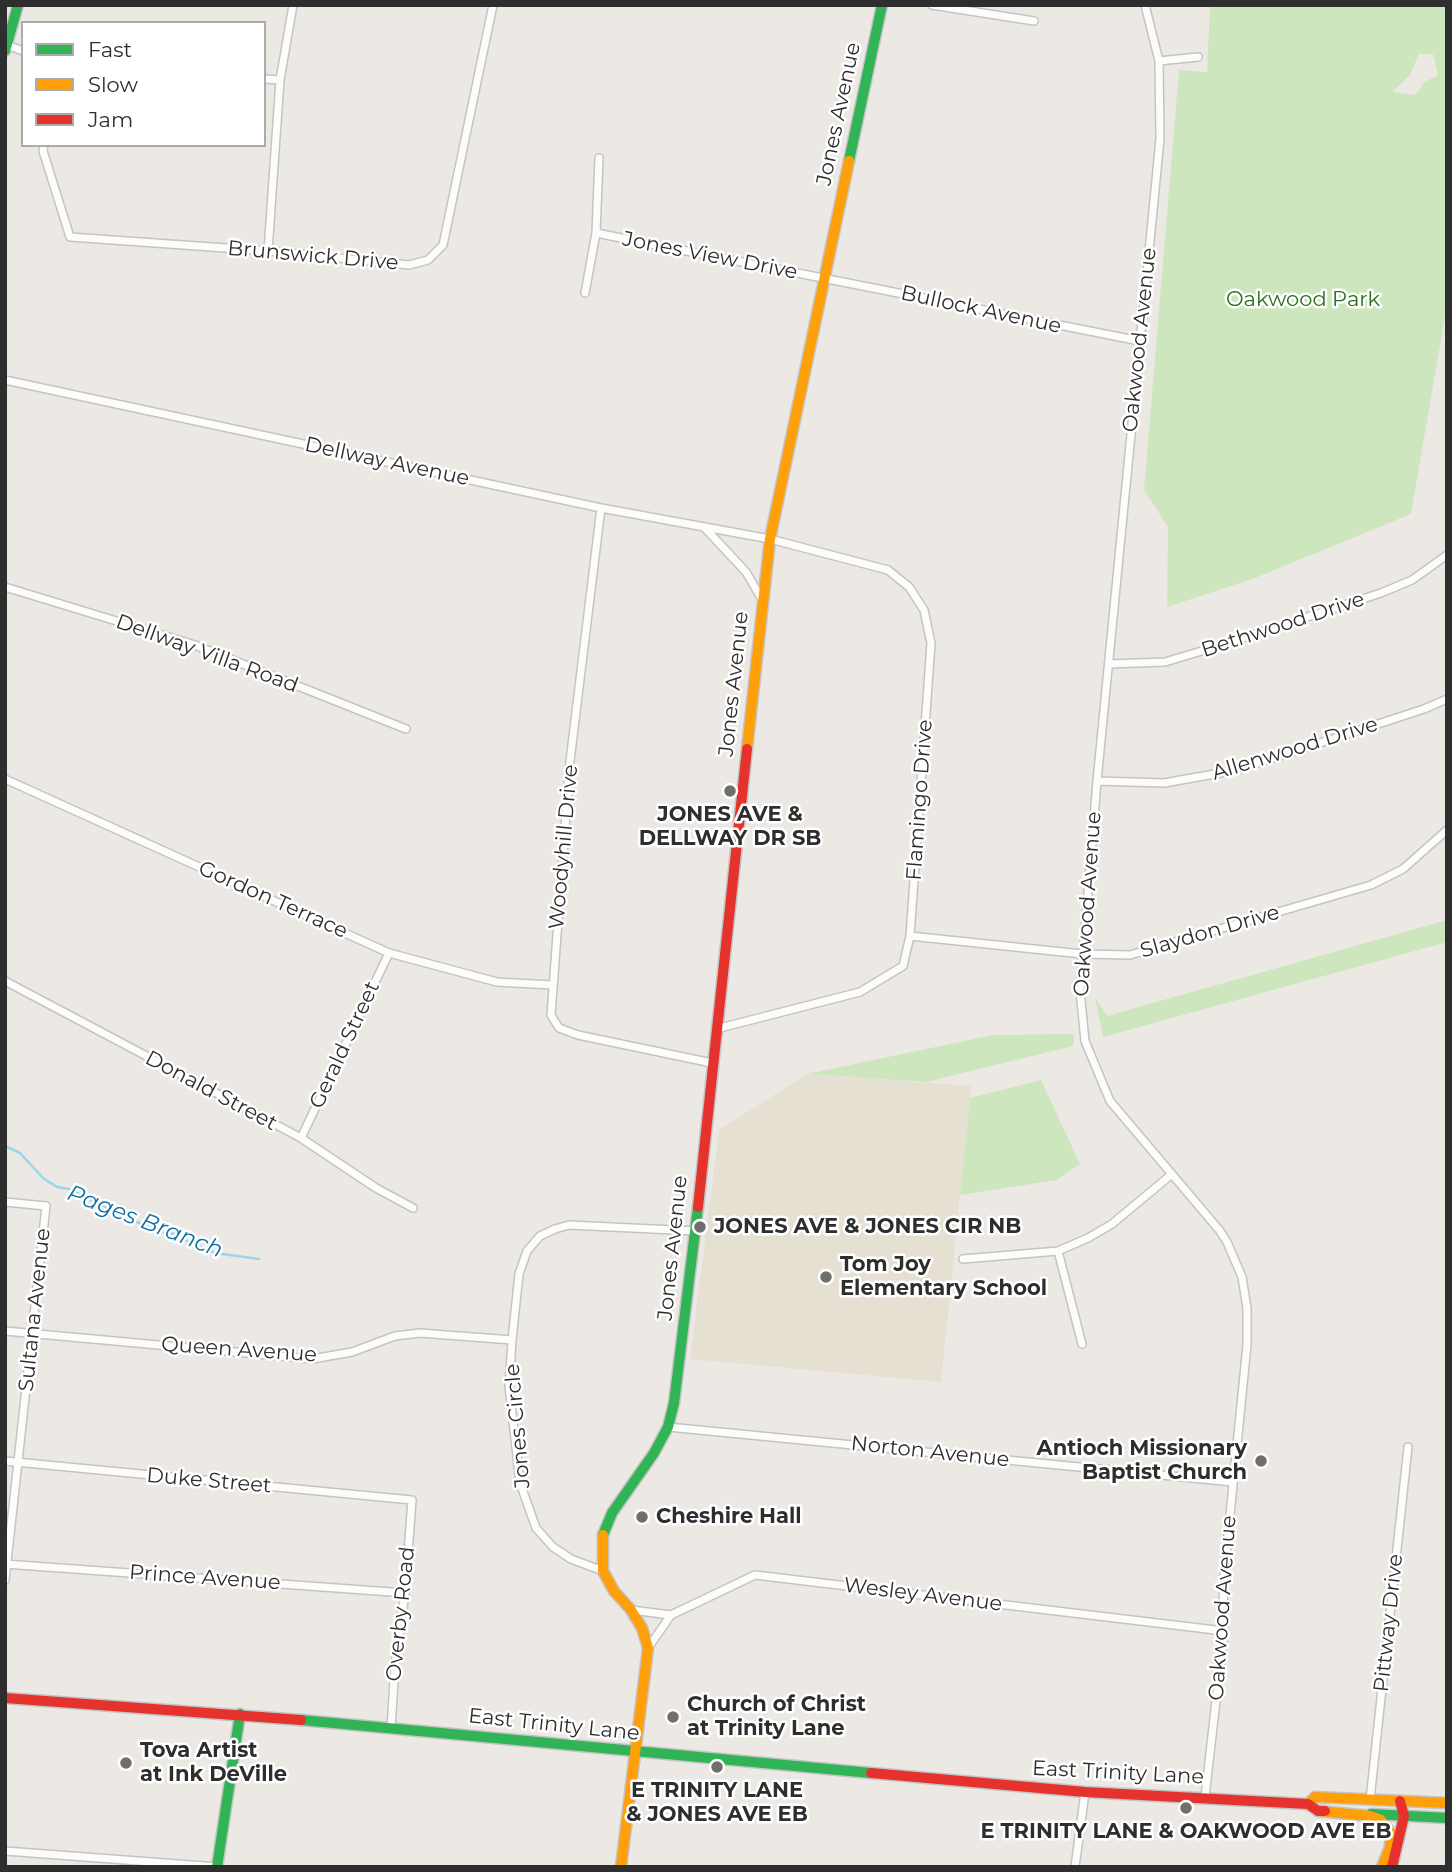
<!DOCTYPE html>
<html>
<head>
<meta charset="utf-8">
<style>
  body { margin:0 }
  #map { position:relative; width:1452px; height:1872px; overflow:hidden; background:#ece8e4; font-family:Montserrat,sans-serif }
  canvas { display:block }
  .frame { position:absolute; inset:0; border:7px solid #2e2e2e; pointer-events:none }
  .legend { position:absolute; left:21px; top:21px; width:245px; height:126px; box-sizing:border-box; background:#fff; border:2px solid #ababab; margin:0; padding:9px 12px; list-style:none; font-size:21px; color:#2e2e2e }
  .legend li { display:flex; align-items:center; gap:14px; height:35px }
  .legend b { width:35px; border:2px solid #ababab }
</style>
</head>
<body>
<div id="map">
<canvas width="1452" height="1872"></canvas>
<div class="frame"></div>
<ul class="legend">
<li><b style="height:9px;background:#30b455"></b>Fast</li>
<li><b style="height:9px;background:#ff9f0a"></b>Slow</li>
<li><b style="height:9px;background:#e5322d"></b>Jam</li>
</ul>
</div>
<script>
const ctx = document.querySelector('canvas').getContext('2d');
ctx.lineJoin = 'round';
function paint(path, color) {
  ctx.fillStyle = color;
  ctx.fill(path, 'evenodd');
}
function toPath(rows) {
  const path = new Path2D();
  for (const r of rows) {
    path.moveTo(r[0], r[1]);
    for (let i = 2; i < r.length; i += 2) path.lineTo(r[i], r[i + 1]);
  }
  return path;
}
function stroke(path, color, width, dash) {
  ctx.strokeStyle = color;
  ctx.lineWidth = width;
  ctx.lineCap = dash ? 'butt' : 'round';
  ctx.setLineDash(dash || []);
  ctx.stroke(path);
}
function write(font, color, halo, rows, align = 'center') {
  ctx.font = font + ' Montserrat,sans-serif';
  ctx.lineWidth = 5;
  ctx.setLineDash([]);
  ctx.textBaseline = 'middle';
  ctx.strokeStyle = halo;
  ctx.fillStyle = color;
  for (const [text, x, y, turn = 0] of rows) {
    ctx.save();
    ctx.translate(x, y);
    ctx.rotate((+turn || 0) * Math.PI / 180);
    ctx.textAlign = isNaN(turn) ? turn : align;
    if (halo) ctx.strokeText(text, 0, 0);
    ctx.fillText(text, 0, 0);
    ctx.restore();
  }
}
paint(toPath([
  [807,1074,971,1086,941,1382,690,1359,719,1130]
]), '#e6e0d3');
paint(toPath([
  [1210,5,1447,5,1447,305,1411,514,1255,578,1167,607,1168,527,1144,490,1179,70,1207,72],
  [1419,54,1433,54,1438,75,1425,82,1415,95,1392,92,1410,75],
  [1447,920,1447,942,1103,1037,1095,997,1107,1016],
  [1074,1034,1073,1046,926,1082,807,1074,993,1035],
  [1041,1080,1080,1164,1057,1180,960,1195,970,1098]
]), '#cee6be');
stroke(toPath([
  [5,1146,20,1153,43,1178,57,1187,69,1189,129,1219,165,1233,176,1234,187,1241,215,1253,259,1259]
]), '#99d6ec', 2.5);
const street = toPath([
  [932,5,1034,21],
  [1145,5,1159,61,1160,139,1097,781,1080,991,1085,1041,1110,1101,1220,1231,1227,1242,1242,1277,1247,1308,1247,1345,1223,1585,1224,1631,1205,1797],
  [7,45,23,51],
  [1159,61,1198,57],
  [264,79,280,80],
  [44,145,43,151,70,237,268,251,409,265,428,260,443,245,493,5],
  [596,233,1140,341],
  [268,251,280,80,293,5],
  [585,293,596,233,599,158],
  [5,380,601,508,770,539,888,570,909,587,924,610,931,643,910,936,903,966,860,992,716,1029],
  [601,508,570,761,551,1015,559,1028,578,1035,712,1063],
  [704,527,746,572,763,601],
  [5,587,195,645,406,729],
  [1109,664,1165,662,1215,647,1381,593,1412,580,1447,555],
  [5,779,389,953,497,982,552,985],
  [1097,781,1164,783,1237,770,1424,709,1447,699],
  [910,936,1082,954,1130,955,1371,885,1403,869,1447,830],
  [5,981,301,1138,376,1188,413,1208],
  [301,1138,389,953],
  [5,1202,46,1206,5,1580],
  [1058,1251,1082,1344],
  [963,1259,1058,1251,1088,1238,1112,1224,1172,1174],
  [5,1331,312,1359,352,1352,395,1336,420,1333,512,1340],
  [668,1427,1233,1482],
  [5,1461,412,1500,405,1593,395,1666,391,1728],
  [5,1564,405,1593],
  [603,1571,571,1559,553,1547,536,1528,520,1483,509,1386,512,1340,519,1274,527,1251,540,1236,555,1229,569,1225,695,1231],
  [631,1610,671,1615],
  [648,1648,671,1615,755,1575,1224,1631],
  [1370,1800,1408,1447],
  [5,1851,218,1867],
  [1075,1867,1085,1792]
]);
const fast = toPath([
  [5,51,18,5],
  [849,161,882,5],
  [603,1535,612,1513,654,1453,668,1427,674,1403,698,1207],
  [301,1720,871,1773],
  [1371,1814,1447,1818],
  [217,1867,240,1714]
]);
const slow = toPath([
  [747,749,770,539,849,161],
  [603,1535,603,1571,614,1591,631,1610,642,1628,648,1648,621,1867],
  [1308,1804,1315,1797,1447,1803],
  [1318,1811,1370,1816,1381,1820,1391,1833,1390,1847,1382,1867]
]);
const jam = toPath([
  [698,1207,747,749],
  [5,1698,301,1720],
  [871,1773,1085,1792,1308,1804,1318,1811,1325,1811],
  [1392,1867,1404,1816,1400,1801]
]);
stroke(street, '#c5c4c5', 10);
stroke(fast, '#c5c4c5', 13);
stroke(slow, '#c5c4c5', 13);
stroke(jam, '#c5c4c5', 13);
stroke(street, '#fcfcfb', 7);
stroke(fast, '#30b455', 10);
stroke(slow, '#ff9f0a', 10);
stroke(jam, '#e5322d', 10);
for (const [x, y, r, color] of [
  [730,791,7,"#706f6e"],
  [700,1227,7,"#706f6e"],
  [826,1277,7,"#706f6e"],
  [1261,1461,7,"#706f6e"],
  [642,1517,7,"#706f6e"],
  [673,1717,7,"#706f6e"],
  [126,1763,7,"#706f6e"],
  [717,1767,7,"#706f6e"],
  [1186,1808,7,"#706f6e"]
]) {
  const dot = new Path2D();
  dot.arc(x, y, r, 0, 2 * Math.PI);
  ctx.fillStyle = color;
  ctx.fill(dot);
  stroke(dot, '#fff', 2.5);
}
write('21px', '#2e2e2e', '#fff', [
  ["Jones Avenue",839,114,-78],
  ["Brunswick Drive",313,256,5],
  ["Jones View Drive",710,256,11],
  ["Bullock Avenue",981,310,12],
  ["Oakwood Avenue",1140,340,-84],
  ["Dellway Avenue",387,462,12],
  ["Bethwood Drive",1283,625,-18],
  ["Dellway Villa Road",207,654,20],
  ["Jones Avenue",734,684,-84],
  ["Allenwood Drive",1295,749,-17],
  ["Flamingo Drive",920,800,-86],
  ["Woodyhill Drive",564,847,-85],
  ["Gordon Terrace",273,900,24],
  ["Oakwood Avenue",1088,904,-86],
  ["Slaydon Drive",1210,932,-16],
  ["Gerald Street",345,1045,-65],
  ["Donald Street",211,1091,28],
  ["Jones Avenue",673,1248,-84],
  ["Sultana Avenue",35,1310,-84],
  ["Queen Avenue",239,1350,4],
  ["Jones Circle",518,1426,-95],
  ["Norton Avenue",930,1452,6],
  ["Duke Street",209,1481,5],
  ["Prince Avenue",205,1578,4],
  ["Wesley Avenue",923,1595,7],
  ["Oakwood Avenue",1223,1608,-86],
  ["Overby Road",401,1614,-84],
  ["Pittway Drive",1389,1623,-84],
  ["East Trinity Lane",554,1725,6],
  ["East Trinity Lane",1118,1773,3]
]);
write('21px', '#2c6e1b', '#fff', [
  ["Oakwood Park",1303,300]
]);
write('bold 21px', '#2e2e2e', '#fff', [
  ["JONES AVE &",730,815,"center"],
  ["DELLWAY DR SB",730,839,"center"],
  ["JONES AVE & JONES CIR NB",714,1227],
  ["Tom Joy",840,1265],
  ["Elementary School",840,1289],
  ["Antioch Missionary",1247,1449,"right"],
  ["Baptist Church",1247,1473,"right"],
  ["Cheshire Hall",656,1517],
  ["Church of Christ",687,1705],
  ["at Trinity Lane",687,1729],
  ["Tova Artist",140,1751],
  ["at Ink DeVille",140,1775],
  ["E TRINITY LANE",717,1791,"center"],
  ["& JONES AVE EB",717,1815,"center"],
  ["E TRINITY LANE & OAKWOOD AVE EB",1186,1832,"center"]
], 'left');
write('italic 23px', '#0d6fa3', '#fff', [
  ["Pages Branch",145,1222,21]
]);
</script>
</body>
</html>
